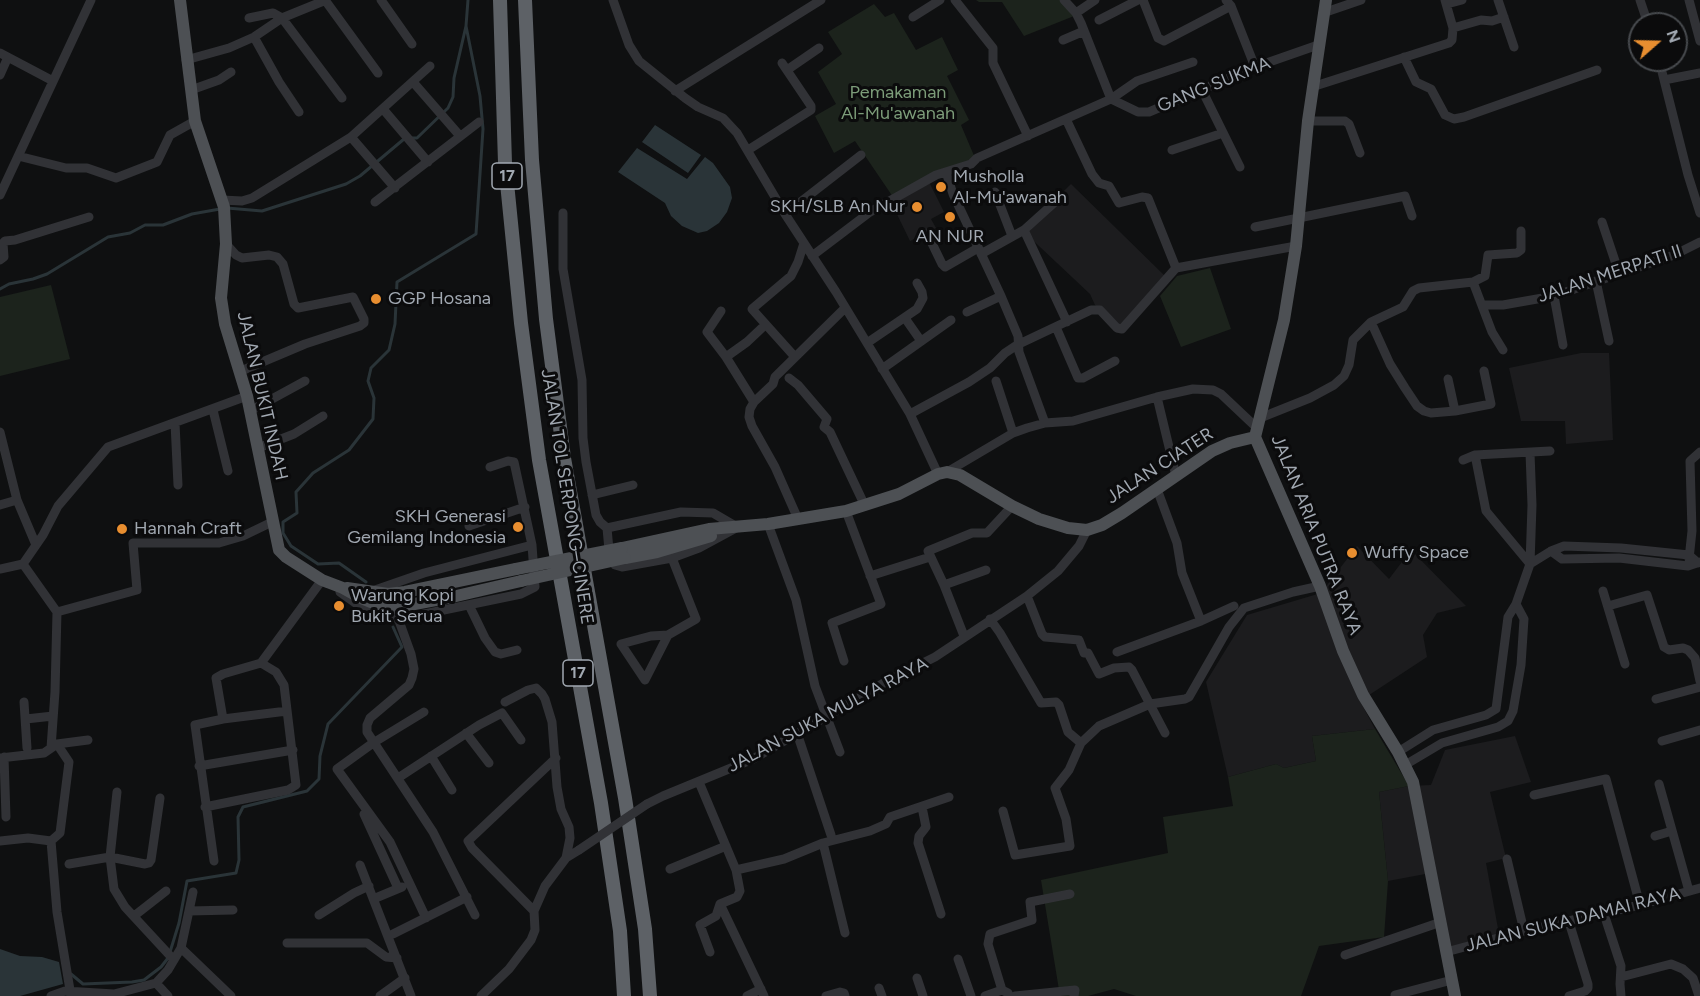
<!DOCTYPE html>
<html>
<head>
<meta charset="utf-8">
<style>
  body { margin:0 }
  #map { position:relative; width:1700px; height:996px; overflow:hidden; background:#0f1011; font-family:Figtree,sans-serif }
  canvas { display:block }
  .north { position:absolute; left:1628px; top:12px; width:60px; height:60px; box-sizing:border-box; background:#0b0b0c; border:2px solid #474a4e; border-radius:50%; rotate:70deg; font-size:16px; font-weight:700; line-height:24px; text-align:center; color:#a1a8b1 }
  .north::after { content:''; display:block; margin:auto; width:21px; height:27px; background:#e88e30; clip-path:polygon(50% 0,100% 100%,50% 72%,0 100%) }
</style>
</head>
<body>
<div id="map">
<canvas width="1700" height="996"></canvas>
<div class="north">N</div>
</div>
<script>
const ctx = document.querySelector('canvas').getContext('2d');
ctx.lineJoin = 'round';
function paint(path, color) {
  ctx.fillStyle = color;
  ctx.fill(path, 'evenodd');
}
function toPath(rows) {
  const path = new Path2D();
  for (const r of rows) {
    path.moveTo(r[0], r[1]);
    for (let i = 2; i < r.length; i += 2) path.lineTo(r[i], r[i + 1]);
  }
  return path;
}
function stroke(path, color, width, dash) {
  ctx.strokeStyle = color;
  ctx.lineWidth = width;
  ctx.lineCap = dash ? 'butt' : 'round';
  ctx.setLineDash(dash || []);
  ctx.stroke(path);
}
function write(font, color, halo, rows, align = 'center') {
  ctx.font = font + ' Figtree,sans-serif';
  ctx.lineWidth = 6;
  ctx.setLineDash([]);
  ctx.textBaseline = 'middle';
  ctx.strokeStyle = halo;
  ctx.fillStyle = color;
  for (const [text, x, y, turn = 0] of rows) {
    ctx.save();
    ctx.translate(x, y);
    ctx.rotate((+turn || 0) * Math.PI / 180);
    ctx.textAlign = isNaN(turn) ? turn : align;
    if (halo) ctx.strokeText(text, 0, 0);
    ctx.fillText(text, 0, 0);
    ctx.restore();
  }
}
paint(toPath([
  [929,182,944,212,931,219,936,228,910,241,891,202],
  [1071,184,1167,278,1119,329,1095,305,1090,294,1023,231],
  [1581,353,1609,353,1613,440,1566,444,1565,421,1521,421,1509,368],
  [1357,546,1389,579,1411,550,1466,606,1437,613,1423,635,1427,657,1360,701,1375,729,1312,736,1316,761,1284,768,1276,764,1228,777,1206,682,1247,615,1321,593],
  [1515,736,1531,782,1490,792,1506,858,1486,863,1499,934,1448,948,1436,872,1388,881,1379,792,1409,786,1431,785,1445,750]
]), '#1c1c1e');
paint(toPath([
  [976,0,1061,0,1074,16,1024,36,1002,2,979,2],
  [874,4,885,17,894,13,916,50,942,37,958,70,947,76,969,120,961,125,975,158,893,197,855,141,834,153,815,116,836,104,818,72,842,54,828,32],
  [1210,268,1231,329,1181,347,1160,296,1177,276],
  [51,285,70,359,0,376,0,297],
  [1375,729,1409,786,1379,792,1388,881,1384,937,1319,946,1301,996,1136,996,1114,989,1088,996,1060,996,1041,880,1168,853,1163,817,1233,806,1228,777,1276,764,1284,768,1316,761,1312,736]
]), '#1c231c');
paint(toPath([
  [655,125,701,155,688,173,642,142],
  [637,148,687,179,705,157,713,163,730,187,732,198,727,212,719,223,707,231,698,233,682,226,671,216,665,203,618,172],
  [0,949,20,956,42,957,59,962,63,984,20,996,0,996]
]), '#2a3438');
stroke(toPath([
  [410,138,417,138,448,108,453,97,454,78,466,26,468,0],
  [227,208,262,211,346,184,360,176,404,139],
  [0,289,9,284,33,279,47,274,108,237,130,233,145,225,163,225,192,214,220,209],
  [366,582,339,563,318,564,291,546,283,533,283,522,297,513,296,492,313,473,349,450,373,419,374,398,368,381,371,368,389,350,395,324,397,282,476,234,483,129,480,96,466,26],
  [170,952,179,923,187,881,236,873,239,860,238,817,243,807,307,791,319,779,320,756,328,724,402,647,393,627],
  [71,974,83,984,132,982,144,980,161,967,168,958]
]), '#2a3438', 3);
stroke(toPath([
  [325,0,378,73],
  [381,0,412,44],
  [613,0,629,45,639,61,685,98,698,107,723,118,737,133,785,214,836,292,910,414,969,382,990,368,1005,353,1017,345,1091,310,1100,310,1117,328,1122,329,1176,268],
  [955,0,993,48,993,63,1028,136],
  [1064,0,1076,13,1081,23,1111,99],
  [1143,0,1158,38,1164,41,1231,6],
  [1226,0,1231,6,1255,67],
  [1498,0,1514,47],
  [1640,0,1648,24],
  [1689,0,1700,41],
  [1447,4,1462,0],
  [1076,13,1095,0],
  [1323,13,1361,0],
  [913,17,940,0],
  [249,18,273,13,282,18,342,98],
  [1099,20,1138,0],
  [1453,28,1481,20,1492,21,1504,17],
  [254,37,279,82,299,112],
  [1063,40,1084,31],
  [0,53,53,81],
  [1404,57,1416,82,1431,89,1445,115,1454,119,1464,117,1597,70],
  [186,60,229,48,254,37,282,18,326,0],
  [1659,60,1688,175,1700,213],
  [787,70,819,48],
  [0,75,8,57],
  [1664,80,1700,73],
  [413,82,460,136],
  [1312,87,1449,43,1452,40,1453,28,1445,0],
  [191,90,219,80,231,72],
  [1202,90,1240,167],
  [675,91,821,0],
  [1111,99,1138,112,1149,112,1255,67,1318,45],
  [383,109,428,162],
  [1066,119,1092,174,1099,183,1109,186,1119,203,1142,197,1148,198,1176,268],
  [1308,121,1345,121,1349,124,1360,153],
  [351,137,395,188],
  [748,150,811,110,811,106,782,63],
  [1172,150,1223,133],
  [18,156,66,168,87,168,116,178,157,162,170,135,195,121],
  [946,172,953,194,1001,296,1018,336,1019,352,1045,423],
  [995,192,1012,236],
  [0,195,91,0],
  [222,200,242,201,252,198,351,137,430,66],
  [375,202,479,122],
  [1054,203,1024,230,1067,322],
  [563,213,563,269,582,380,583,438,586,462,596,515,600,522,607,528,609,550,615,565,622,567,672,558,699,548,736,528],
  [785,214,861,155],
  [1602,222,1619,273],
  [1255,227,1405,196,1412,216],
  [927,233,942,264,945,267,978,248],
  [226,244,236,255,242,258,269,255,277,257,283,264,294,304,298,308,353,297,364,319,364,323,360,326,305,344,241,371],
  [981,254,1024,230],
  [812,256,870,212,936,175,971,164,977,158,1111,99,1137,81,1193,62],
  [0,260,4,257,3,243,5,241,15,240,89,217],
  [1176,268,1296,246],
  [1596,281,1609,341],
  [1473,282,1485,276,1488,255,1517,253,1521,250,1521,231],
  [1554,296,1563,345],
  [1483,305,1503,305,1554,296,1674,255,1700,242],
  [721,311,707,332,726,357,747,342,765,325],
  [967,312,1001,296],
  [907,321,921,341],
  [1371,322,1390,364,1405,388,1417,406,1424,411,1431,413,1455,411,1491,404,1484,371],
  [1056,327,1078,378,1083,378,1115,361],
  [867,343,917,309,923,298,922,292,917,283],
  [726,357,754,402],
  [795,357,752,309,791,276,798,262,804,243],
  [882,369,951,320],
  [789,378,798,385,827,419,824,427,830,432,865,506],
  [1448,379,1455,411],
  [996,381,1013,433],
  [1157,397,1176,476],
  [213,410,228,471],
  [250,411,305,381],
  [910,414,938,474],
  [1260,418,1310,398,1334,385,1344,376,1349,365,1353,340,1371,322,1403,307,1413,291,1419,288,1473,282,1492,332,1503,350],
  [175,423,178,485],
  [0,432,17,500,36,545],
  [258,448,294,434,323,416],
  [1475,455,1486,511,1530,564],
  [1463,460,1475,455,1550,451],
  [947,472,1013,433,1027,428,1045,423,1073,421,1157,397,1193,389,1213,390,1221,394,1257,428],
  [1157,489,1177,543,1182,573,1201,621],
  [592,495,633,485],
  [0,505,17,500],
  [798,519,775,467,752,426,749,417,750,409,754,402,773,384,775,377,845,308],
  [768,524,796,600,815,686,840,752],
  [469,526,525,507],
  [607,528,681,512,713,513,737,527],
  [1551,551,1562,559,1619,558,1688,566,1700,562],
  [1689,559,1692,531,1690,461,1700,452],
  [23,564,57,612],
  [1530,564,1551,551,1564,546,1621,548,1689,555,1698,563],
  [0,569,23,564,43,535,58,506,108,447,247,396],
  [870,576,930,557],
  [944,585,986,570],
  [375,590,424,573,532,545],
  [1603,591,1625,664],
  [340,592,371,614,386,618,405,618,521,594,535,587,532,545,514,462,508,461,490,467],
  [1027,596,1042,634,1045,637,1079,640,1084,653,1088,653,1099,674,1114,668,1129,667,1132,670,1165,733],
  [469,605,485,638,495,652,501,654,517,650],
  [1608,606,1647,595,1664,647,1669,650,1683,648,1688,650,1695,658,1700,681],
  [57,612,137,590,133,543,219,543,243,536,272,522],
  [398,618,411,654,414,669,412,678,409,685,370,718,367,725,367,732,433,832,475,915],
  [990,619,1000,633,1041,703,1056,702,1059,705,1068,732,1081,743],
  [668,635,651,636,621,644,645,680,668,635,696,619,672,558],
  [964,636,944,585,928,551,972,533,987,533,1012,506],
  [1117,652,1201,621,1234,606],
  [844,661,832,623,881,604,846,511],
  [1656,699,1700,687],
  [24,702,27,748],
  [505,702,528,690,536,688,542,694,545,699,552,722,557,787,561,809,569,827,570,838,566,858],
  [424,712,373,743,337,769,390,842,426,918],
  [26,719,53,716],
  [223,719,216,678,223,674,261,663,322,580,326,583],
  [466,733,489,763],
  [797,733,831,835],
  [1662,741,1700,730],
  [51,748,55,692,57,612],
  [1398,752,1433,730,1486,715,1496,709,1508,617,1516,604,1530,564,1532,505,1530,453],
  [431,756,452,790],
  [4,757,6,817],
  [0,758,44,753,57,744,88,740],
  [1405,765,1442,743,1498,727,1508,721,1513,711,1521,665,1524,619,1516,604],
  [199,766,293,750],
  [398,778,479,725,502,713,521,740],
  [699,782,736,870,740,891,737,897,720,904,764,996],
  [1659,784,1689,891],
  [117,792,110,857,114,889,125,907,174,960],
  [1534,795,1606,779,1640,905],
  [647,804,663,796,753,759,889,680,935,657,1027,596,1058,571,1079,546,1087,530],
  [205,807,288,790,296,785,284,685,276,672,261,663],
  [922,807,926,827,919,836,918,843,941,914],
  [1003,811,1015,855,1070,846,1066,819,1055,788,1069,770,1081,743,1099,726,1150,704,1185,699,1189,697,1229,627,1244,608,1293,592,1320,586],
  [364,814,398,888],
  [1655,836,1672,831],
  [0,841,28,838,51,841,60,833,69,762,57,744],
  [51,841,57,912,71,996],
  [823,843,845,933],
  [1507,859,1524,931],
  [214,861,195,725,223,719,287,711],
  [69,864,110,857,145,864,149,863,151,860,160,798],
  [360,865,411,996],
  [670,869,726,846],
  [736,870,784,859,823,843,870,831,886,824,890,817,949,797],
  [378,897,402,887],
  [189,911,233,910],
  [534,911,472,848,468,841,556,758],
  [1604,914,1621,966,1620,984,1621,996],
  [319,915,354,893,369,886],
  [134,916,166,891],
  [1569,922,1588,984,1588,988,1585,991,1569,996],
  [393,934,467,897],
  [287,943,367,943,386,957,397,958],
  [181,948,231,996],
  [710,952,700,925,716,916,720,904],
  [1446,952,1524,931,1640,905,1700,888],
  [1345,955,1441,922],
  [958,959,971,996],
  [1621,977,1671,964,1683,969,1693,978,1699,996],
  [917,978,923,996],
  [156,983,168,996],
  [879,988,882,996],
  [1002,990,988,944,990,934,1032,920,1030,902,1070,894],
  [1395,995,1452,980],
  [51,996,65,991,114,994,156,983,168,970,181,948,193,892],
  [380,996,405,978],
  [481,996,509,969,531,940,535,930,534,911,545,886,566,858,579,850],
  [747,996,761,989],
  [826,996,840,992,844,993,845,996],
  [985,996,1002,990,1008,993],
  [1015,996,1075,990,1074,996]
]), '#313236', 9);
stroke(toPath([
  [180,0,195,121,224,207,226,244,221,298,225,324,247,396,279,550,286,557,322,580,343,588,361,598,378,605,393,608,452,597,521,581],
  [1326,0,1308,121,1296,246,1284,320,1255,437,1320,586,1343,651,1363,695,1398,752,1413,782,1455,996],
  [622,548,709,529,768,524,846,511,899,494,938,474,947,472,960,475,1012,506,1039,519,1068,528,1087,530,1102,525,1122,513,1212,451,1230,443,1255,437],
  [625,558,657,552,711,536],
  [347,588,388,594,405,592,516,569]
]), '#4d5054', 12);
stroke(toPath([
  [500,0,505,163,521,323,539,460,601,803,620,931,624,996],
  [525,0,532,160,546,319,564,458,625,798,645,929,650,996]
]), '#5d6166', 14);
stroke(toPath([
  [579,850,647,804]
]), '#313236', 9);
stroke(toPath([
  [516,569,622,548],
  [521,581,625,558]
]), '#4d5054', 12);
for (const [x, y, r, color] of [
  [941,187,6,"#e88e30"],
  [917,207,6,"#e88e30"],
  [950,217,6,"#e88e30"],
  [376,299,6,"#e88e30"],
  [518,527,6,"#e88e30"],
  [122,529,6,"#e88e30"],
  [1352,553,6,"#e88e30"],
  [339,606,6,"#e88e30"]
]) {
  const dot = new Path2D();
  dot.arc(x, y, r, 0, 2 * Math.PI);
  ctx.fillStyle = color;
  ctx.fill(dot);
  stroke(dot, '#0b0b0c', 2);
}
for (const [x, y, w] of [
  [507,176,30],
  [578,673,30]
]) {
  const box = new Path2D();
  box.roundRect(x - w / 2, y - 13, w, 26, 4.5);
  ctx.fillStyle = '#0b0b0c';
  ctx.fill(box);
  stroke(box, '#a1a8b1', 1.5);
}
write('bold 16px', '#a1a8b1', null, [
  ["17",507,176],
  ["17",578,673]
]);
write('18px', '#a1a8b1', '#0b0b0c', [
  ["GANG SUKMA",1214,85,-22],
  ["JALAN MERPATI II",1610,274,-18],
  ["JALAN BUKIT INDAH",262,396,77],
  ["JALAN CIATER",1160,466,-33],
  ["JALAN TOL SERPONG–CINERE",567,497,81],
  ["JALAN ARIA PUTRA RAYA",1316,535,68],
  ["JALAN SUKA MULYA RAYA",828,715,-28],
  ["JALAN SUKA DAMAI RAYA",1573,920,-14]
]);
write('18px', '#7c9c79', '#0b0b0c', [
  ["Pemakaman",898,93],
  ["Al-Mu'awanah",898,114]
]);
write('18px', '#a1a8b1', '#0b0b0c', [
  ["Musholla",953,177],
  ["Al-Mu'awanah",953,198],
  ["SKH/SLB An Nur",905,207,"right"],
  ["AN NUR",950,237,"center"],
  ["GGP Hosana",388,299],
  ["SKH Generasi",506,517,"right"],
  ["Gemilang Indonesia",506,538,"right"],
  ["Hannah Craft",134,529],
  ["Wuffy Space",1364,553],
  ["Warung Kopi",351,596],
  ["Bukit Serua",351,617]
], 'left');
</script>
</body>
</html>
